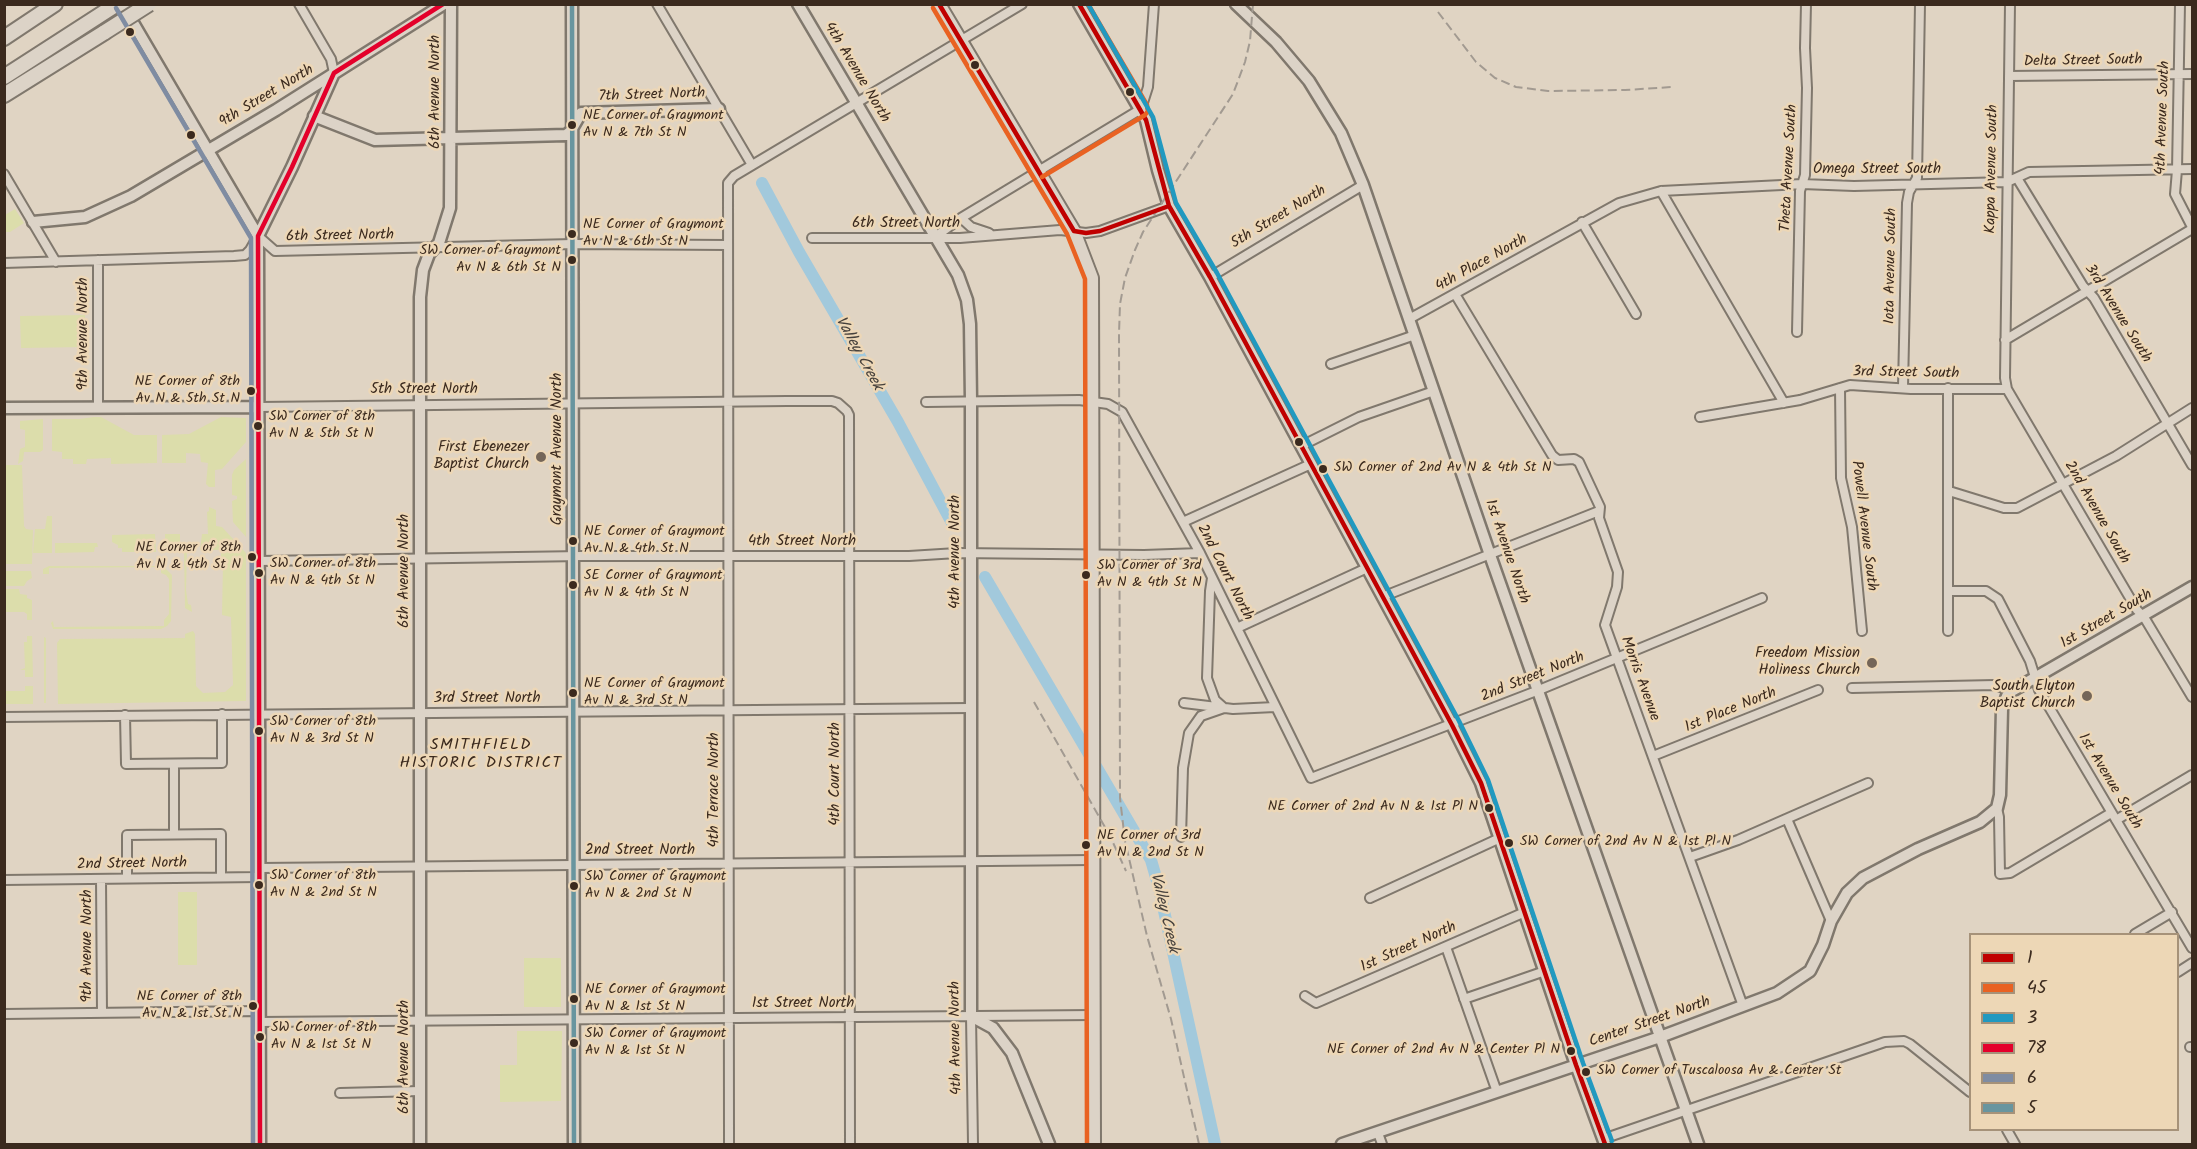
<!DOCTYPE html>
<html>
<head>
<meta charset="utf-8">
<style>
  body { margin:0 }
  #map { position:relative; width:2197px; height:1149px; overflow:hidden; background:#e0d4c3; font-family:Kalam,sans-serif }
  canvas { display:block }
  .frame { position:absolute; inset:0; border:6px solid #3b2a1e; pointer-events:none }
  .legend { position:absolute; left:1969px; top:933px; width:210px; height:198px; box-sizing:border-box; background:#edd7b6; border:2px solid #a69279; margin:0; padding:8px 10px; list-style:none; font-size:18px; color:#3b2a1e }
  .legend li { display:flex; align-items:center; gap:12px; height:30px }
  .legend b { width:30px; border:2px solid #a69279 }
</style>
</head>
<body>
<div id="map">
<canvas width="2197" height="1149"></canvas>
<div class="frame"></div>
<ul class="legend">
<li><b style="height:8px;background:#c00000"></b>1</li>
<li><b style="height:8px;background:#e96222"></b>45</li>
<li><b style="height:8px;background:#2199c0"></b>3</li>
<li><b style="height:8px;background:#e4002b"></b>78</li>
<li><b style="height:8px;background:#7f8ca2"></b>6</li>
<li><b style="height:8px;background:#68959f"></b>5</li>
</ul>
</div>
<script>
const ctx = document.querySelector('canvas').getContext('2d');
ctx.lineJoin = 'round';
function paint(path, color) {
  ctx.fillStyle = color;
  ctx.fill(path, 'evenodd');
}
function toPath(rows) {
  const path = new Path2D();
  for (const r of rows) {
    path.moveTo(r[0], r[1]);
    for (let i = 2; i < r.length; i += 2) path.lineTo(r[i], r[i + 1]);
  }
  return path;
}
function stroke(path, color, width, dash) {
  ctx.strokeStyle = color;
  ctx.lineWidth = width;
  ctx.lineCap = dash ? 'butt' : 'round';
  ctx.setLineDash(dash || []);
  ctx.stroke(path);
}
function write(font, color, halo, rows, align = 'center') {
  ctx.font = font + ' Kalam,sans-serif';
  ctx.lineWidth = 5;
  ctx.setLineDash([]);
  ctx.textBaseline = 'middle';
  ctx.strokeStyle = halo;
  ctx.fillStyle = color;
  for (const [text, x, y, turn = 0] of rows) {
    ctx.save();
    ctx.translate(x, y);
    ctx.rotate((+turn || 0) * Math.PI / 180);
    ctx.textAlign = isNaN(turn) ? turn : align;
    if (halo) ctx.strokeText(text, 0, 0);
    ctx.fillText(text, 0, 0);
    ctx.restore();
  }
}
paint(toPath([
  [15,209,24,223,10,232,5,232,5,215],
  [85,315,86,347,21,348,20,316],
  [94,417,101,417,134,435,157,435,157,463,111,464,111,458,87,459,86,464,73,464,73,459,62,459,62,452,52,451,52,419,80,419],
  [221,417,246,418,246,442,222,469,215,470,215,487,209,487,206,484,208,463,201,462,200,454,186,453,186,463,162,463,162,435,189,434],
  [43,419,43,450,40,452,24,452,23,461,18,464,20,449,25,447,25,430,20,429,20,421],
  [246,459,246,537,233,522,232,501,237,499,237,496,232,495,232,475,234,470],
  [5,465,22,465,24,526,26,529,33,530,32,564,5,564],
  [209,507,216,510,216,526,222,527,246,553,246,701,58,704,57,643,60,639,185,638,185,634,193,631,195,634,196,686,203,693,225,692,233,685,231,617,222,615,223,562,221,562,221,550,200,550,202,534,208,534,207,512,209,511],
  [47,516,52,516,52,553,33,553,35,529,45,529],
  [155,534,156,552,122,552,122,548,118,548,118,545,112,542,112,535],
  [165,534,180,534,180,542,172,551,165,552],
  [55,543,97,543,98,547,95,547,94,552,55,553],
  [184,550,187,550,186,590,188,604,191,605,192,612,185,608],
  [49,566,163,566,172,575,171,621,167,626,161,629,53,629,51,623,53,621,54,627,164,626,164,620,169,614,169,579,166,575,161,573,161,567,49,568,49,574,43,574,43,569],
  [4,571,31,571,32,578,27,581,24,586,5,586],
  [4,589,19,589,20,594,27,595,27,598,32,600,32,620,27,620,27,614,24,612,5,612],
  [27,636,32,636,33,677,25,677,25,670,20,670,25,668,24,642,27,642],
  [44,637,46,638,46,703,44,703],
  [25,686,33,686,33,704,5,704,5,691,25,691],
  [178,892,197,892,197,965,178,965],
  [524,958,561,958,561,1007,524,1007],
  [517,1031,562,1031,561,1101,500,1102,500,1065,517,1065]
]), '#dcddab');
stroke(toPath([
  [762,183,799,252,898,422,953,525],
  [985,577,1151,860,1159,888,1215,1144]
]), '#a2c9dc', 12);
const street = toPath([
  [299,4,331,59,334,73],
  [657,4,752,165],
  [2010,4,2005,378,2007,389,2137,610,2144,617,2192,697],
  [2180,4,2177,170,2175,194,2192,227],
  [2009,76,2192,74],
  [4,174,56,262],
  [2017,178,2083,286,2094,298,2192,465],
  [1661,191,1784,403],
  [961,218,971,227,989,233],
  [1582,222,1636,314],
  [935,237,961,218,1141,109,1148,87,1154,4],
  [812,238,960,238,1060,230,1086,233,1100,231,1169,206],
  [98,260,98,408],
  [4,263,234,256,245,255,250,250,258,236,275,251,573,244,728,245],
  [1210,277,1363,185],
  [1455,294,1552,455,1558,460,1574,459,1579,462,1600,507,1599,518,1618,572,1617,587,1605,625,1743,1006],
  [1409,319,1619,203,1661,191,1802,184,1854,186,2007,182,2029,172,2192,169],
  [1797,332,1800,191,1805,175,1807,88,1805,48,1806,4],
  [2005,340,2192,229],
  [1331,364,1415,335],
  [1903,387,1907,203,1909,192,1917,178,1920,4],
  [1840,388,1841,478,1852,527,1862,631],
  [1948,388,1948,631],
  [926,402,1079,400,1108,404,1122,412,1200,553,1311,778,1539,690,1762,598],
  [259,407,787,401,832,401,838,403,847,411,849,415,850,1144],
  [1700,417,1800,400,1850,385,1911,389,2007,389],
  [1301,446,1359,417,1434,391],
  [1949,491,2004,508,2017,508,2116,456,2192,408],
  [1183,522,1311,464],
  [259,561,582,556,909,556,957,553,1144,555,1200,553],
  [1948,591,1986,591,1998,599,2030,661,2039,690,2192,948],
  [1382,597,1599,511],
  [1237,628,1367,568],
  [1852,688,1995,685,2012,691],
  [1184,703,1233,709,1275,707],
  [125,715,126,764,222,763,222,714],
  [4,717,970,708],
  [1653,756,1818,690],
  [174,764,174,834],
  [1997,808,1999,817,2000,874,2010,873,2111,813],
  [1787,819,1831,921],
  [2116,820,2192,775],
  [1181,837,1183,768,1189,733,1201,716,1224,708,1215,700,1207,678,1210,591,1212,578],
  [1690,857,1738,840,1868,783],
  [260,868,1093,860],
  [127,878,127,835,221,834,221,877],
  [101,879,102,1013],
  [4,880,260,877],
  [1370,898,1500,838],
  [2135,934,2172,912],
  [1446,947,1497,1092],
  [2178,972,2192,963],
  [1305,996,1316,1003,1525,912],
  [1464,999,1545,971],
  [4,1014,260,1011],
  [971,1016,973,1144],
  [260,1022,1094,1015],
  [2190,1047,2192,1047],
  [340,1093,420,1091],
  [2007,1130,2015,1144],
  [1378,1133,1382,1144],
  [1603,1139,1885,1042,1904,1041,1910,1044,1970,1092],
  [729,1144,728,183,734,176,1022,4]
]);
const secondary = toPath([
  [122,4,258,236,260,1144],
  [572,4,574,1144],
  [798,4,958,275,967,300,970,324,971,401,971,1016,993,1028,1012,1053,1049,1144],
  [1079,4,1146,120,1158,170,1169,206,1210,277,1452,725,1481,783,1576,1065,1605,1144],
  [1236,4,1276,42,1309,81,1341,133,1363,185,1490,555,1698,1144],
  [314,116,375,140,566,135,570,132,581,113,719,109],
  [33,222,85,217,131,196,276,110,444,4],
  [258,236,292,167,334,73],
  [4,408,259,407],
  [420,1144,420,297,423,270,429,254,439,243,450,208,451,4],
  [1342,1144,1660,1037,1777,993,1810,971,1823,945,1831,921,1847,893,1863,878,1918,849,1980,822,1997,808,2000,795,2002,709,2007,696,2012,691,2192,587]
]);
const primary = toPath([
  [939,4,1074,231,1092,278,1094,1144]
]);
const highway = toPath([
  [4,38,55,4],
  [4,77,117,4],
  [4,95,105,32]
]);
stroke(street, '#80786d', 12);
stroke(secondary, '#80786d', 15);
stroke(primary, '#80786d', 16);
stroke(highway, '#80786d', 18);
stroke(street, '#dcd3c7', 8);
stroke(secondary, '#dcd3c7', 10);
stroke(primary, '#dcd3c7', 12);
stroke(highway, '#dcd3c7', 14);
stroke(toPath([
  [1438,12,1476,62,1495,78,1516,87,1548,91,1625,90,1672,87],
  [1034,702,1110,836,1126,871],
  [1199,1144,1171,1019,1147,936,1125,841,1120,798,1119,334,1120,304,1125,278,1135,250,1143,232,1233,94,1245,62,1250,41,1253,4]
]), '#a29a91', 2, [9, 4.5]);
const highwayBridge = toPath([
  [105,32,149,4]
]);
stroke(highwayBridge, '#80786d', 18, []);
stroke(highwayBridge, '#dcd3c7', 14);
stroke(toPath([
  [939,4,1074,231,1086,233,1100,231,1169,206],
  [1079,4,1146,120,1169,206,1210,277,1452,725,1481,783,1576,1065,1605,1144]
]), '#c00000', 4.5);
stroke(toPath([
  [933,8,1067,234,1085,279,1087,1144],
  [1042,177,1145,115,1148,111,1147,105,1088,4]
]), '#e96222', 4.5);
stroke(toPath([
  [1088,4,1153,117,1176,203,1217,273,1459,721,1488,780,1583,1063,1612,1141]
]), '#2199c0', 4.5);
stroke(toPath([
  [260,1144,258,236,292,167,334,73,443,4]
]), '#e4002b', 4.5);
stroke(toPath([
  [116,8,251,238,253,1144]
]), '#7f8ca2', 4.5);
stroke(toPath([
  [572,4,574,1144]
]), '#68959f', 4.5);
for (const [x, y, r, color] of [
  [130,32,5,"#3b2a1e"],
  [975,65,5,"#3b2a1e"],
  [1130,92,5,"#3b2a1e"],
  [572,125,5,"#3b2a1e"],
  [191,135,5,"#3b2a1e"],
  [572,234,5,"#3b2a1e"],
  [572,260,5,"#3b2a1e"],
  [251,391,5,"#3b2a1e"],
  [258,426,5,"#3b2a1e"],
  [1299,442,5,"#3b2a1e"],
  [541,457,6,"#756658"],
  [1323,469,5,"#3b2a1e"],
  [573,541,5,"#3b2a1e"],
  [252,557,5,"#3b2a1e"],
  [259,573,5,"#3b2a1e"],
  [1086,575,5,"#3b2a1e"],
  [573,585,5,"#3b2a1e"],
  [1872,663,6,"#756658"],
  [573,693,5,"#3b2a1e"],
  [2087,696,6,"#756658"],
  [259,731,5,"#3b2a1e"],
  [1489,808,5,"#3b2a1e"],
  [1509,843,5,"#3b2a1e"],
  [1086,845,5,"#3b2a1e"],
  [259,885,5,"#3b2a1e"],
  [574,886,5,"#3b2a1e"],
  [574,999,5,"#3b2a1e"],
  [253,1006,5,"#3b2a1e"],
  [260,1037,5,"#3b2a1e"],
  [574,1043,5,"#3b2a1e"],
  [1571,1051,5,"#3b2a1e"],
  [1586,1072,5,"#3b2a1e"]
]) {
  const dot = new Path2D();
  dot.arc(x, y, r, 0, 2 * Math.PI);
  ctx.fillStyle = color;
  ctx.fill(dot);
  stroke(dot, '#edd7b6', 2);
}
write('14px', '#3b2a1e', '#edd7b6', [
  ["NE Corner of Graymont",583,117],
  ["Av N & 7th St N",583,134],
  ["NE Corner of Graymont",583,226],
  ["Av N & 6th St N",583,243],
  ["SW Corner of Graymont",561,252,"right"],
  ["Av N & 6th St N",561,269,"right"],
  ["NE Corner of 8th",240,383,"right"],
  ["Av N & 5th St N",240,400,"right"],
  ["SW Corner of 8th",269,418],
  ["Av N & 5th St N",269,435],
  ["SW Corner of 2nd Av N & 4th St N",1334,469],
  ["NE Corner of Graymont",584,533],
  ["Av N & 4th St N",584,550],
  ["NE Corner of 8th",241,549,"right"],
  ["Av N & 4th St N",241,566,"right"],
  ["SW Corner of 8th",270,565],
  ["Av N & 4th St N",270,582],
  ["SW Corner of 3rd",1097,567],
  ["Av N & 4th St N",1097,584],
  ["SE Corner of Graymont",584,577],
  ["Av N & 4th St N",584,594],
  ["NE Corner of Graymont",584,685],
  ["Av N & 3rd St N",584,702],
  ["SW Corner of 8th",270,723],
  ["Av N & 3rd St N",270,740],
  ["NE Corner of 2nd Av N & 1st Pl N",1478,808,"right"],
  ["NE Corner of 3rd",1097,837],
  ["Av N & 2nd St N",1097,854],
  ["SW Corner of 2nd Av N & 1st Pl N",1520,843],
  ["SW Corner of 8th",270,877],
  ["Av N & 2nd St N",270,894],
  ["SW Corner of Graymont",585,878],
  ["Av N & 2nd St N",585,895],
  ["NE Corner of Graymont",585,991],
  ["Av N & 1st St N",585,1008],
  ["NE Corner of 8th",242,998,"right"],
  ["Av N & 1st St N",242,1015,"right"],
  ["SW Corner of 8th",271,1029],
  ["Av N & 1st St N",271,1046],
  ["SW Corner of Graymont",585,1035],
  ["Av N & 1st St N",585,1052],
  ["NE Corner of 2nd Av N & Center Pl N",1560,1051,"right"],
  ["SW Corner of Tuscaloosa Av & Center St",1597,1072]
], 'left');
write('15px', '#3b2a1e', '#edd7b6', [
  ["Delta Street South",2083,62,-1],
  ["4th Avenue North",856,73,59],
  ["6th Avenue North",436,92,-90],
  ["7th Street North",652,96,-2],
  ["9th Street North",267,97,-31],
  ["4th Avenue South",2164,118,-88],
  ["Theta Avenue South",1790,168,-87],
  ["Kappa Avenue South",1993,169,-89],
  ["Omega Street South",1877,170],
  ["5th Street North",1279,218,-31],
  ["6th Street North",906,224],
  ["6th Street North",340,237,-1],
  ["4th Place North",1482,264,-29],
  ["Iota Avenue South",1892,266,-89],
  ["3rd Avenue South",2117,314,58],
  ["9th Avenue North",84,334,-90],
  ["3rd Street South",1906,374,1],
  ["5th Street North",424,390],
  ["Graymont Avenue North",558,449,-90],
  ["2nd Avenue South",2096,513,60],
  ["Powell Avenue South",1863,526,83],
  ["4th Street North",802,542],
  ["4th Avenue North",956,552,-90],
  ["1st Avenue North",1506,552,71],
  ["6th Avenue North",405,571,-90],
  ["2nd Court North",1224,573,63],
  ["1st Street South",2107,620,-30],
  ["2nd Street North",1533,678,-22],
  ["Morris Avenue",1639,679,70],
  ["3rd Street North",487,699],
  ["1st Place North",1731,711,-22],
  ["4th Court North",836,774,-90],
  ["1st Avenue South",2109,782,59],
  ["4th Terrace North",715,790,-90],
  ["2nd Street North",640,851],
  ["2nd Street North",132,865,-1],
  ["9th Avenue North",88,946,-90],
  ["1st Street North",1409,948,-24],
  ["1st Street North",803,1004],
  ["Center Street North",1650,1023,-19],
  ["4th Avenue North",957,1038,-91],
  ["6th Avenue North",405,1057,-90]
]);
write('15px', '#3b2a1e', '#edd7b6', [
  ["First Ebenezer",529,448],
  ["Baptist Church",529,465],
  ["Freedom Mission",1860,654],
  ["Holiness Church",1860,671],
  ["South Elyton",2075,687],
  ["Baptist Church",2075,704]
], 'right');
write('italic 16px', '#46413c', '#edd7b6', [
  ["Valley Creek",858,354,61],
  ["Valley Creek",1163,913,77]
]);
ctx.letterSpacing = '1.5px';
write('16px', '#3b2a1e', '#edd7b6', [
  ["SMITHFIELD",481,746],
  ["HISTORIC DISTRICT",481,764]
]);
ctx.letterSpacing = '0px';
</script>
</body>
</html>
